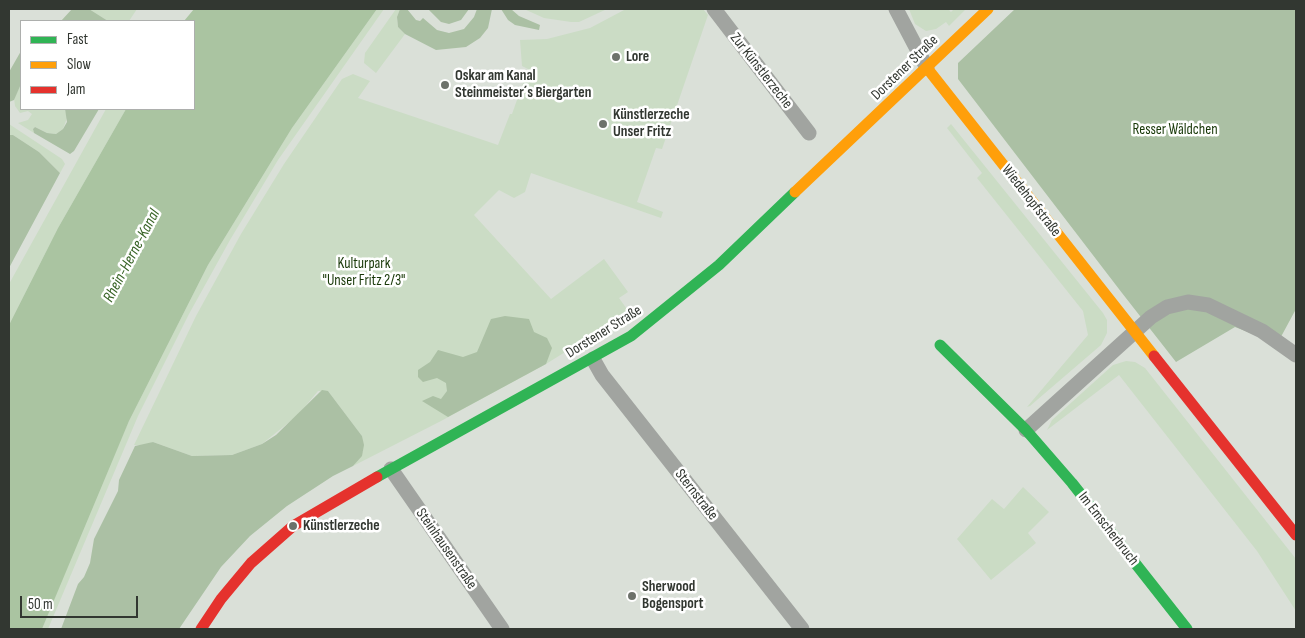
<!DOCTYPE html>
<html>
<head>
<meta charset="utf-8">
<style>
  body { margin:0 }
  #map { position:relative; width:1305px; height:638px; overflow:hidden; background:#dae0d8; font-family:"Sofia Sans Condensed",sans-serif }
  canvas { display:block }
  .frame { position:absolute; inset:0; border:10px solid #323731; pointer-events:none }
  .legend { position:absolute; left:20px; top:20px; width:175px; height:90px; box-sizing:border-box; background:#fff; border:1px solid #adafad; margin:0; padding:6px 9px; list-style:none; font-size:15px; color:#323731 }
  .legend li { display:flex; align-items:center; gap:10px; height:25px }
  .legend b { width:25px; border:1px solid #adafad }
  .scale { position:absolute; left:20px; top:596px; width:118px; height:22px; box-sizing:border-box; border:2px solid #323731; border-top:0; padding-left:6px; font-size:15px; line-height:18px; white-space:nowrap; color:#323731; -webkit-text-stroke:4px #fff; paint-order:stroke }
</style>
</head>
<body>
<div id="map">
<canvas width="1305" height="638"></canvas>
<div class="frame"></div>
<ul class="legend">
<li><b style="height:6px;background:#30b455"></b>Fast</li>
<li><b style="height:6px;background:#ff9f0a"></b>Slow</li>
<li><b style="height:6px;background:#e5322d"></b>Jam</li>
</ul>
<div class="scale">50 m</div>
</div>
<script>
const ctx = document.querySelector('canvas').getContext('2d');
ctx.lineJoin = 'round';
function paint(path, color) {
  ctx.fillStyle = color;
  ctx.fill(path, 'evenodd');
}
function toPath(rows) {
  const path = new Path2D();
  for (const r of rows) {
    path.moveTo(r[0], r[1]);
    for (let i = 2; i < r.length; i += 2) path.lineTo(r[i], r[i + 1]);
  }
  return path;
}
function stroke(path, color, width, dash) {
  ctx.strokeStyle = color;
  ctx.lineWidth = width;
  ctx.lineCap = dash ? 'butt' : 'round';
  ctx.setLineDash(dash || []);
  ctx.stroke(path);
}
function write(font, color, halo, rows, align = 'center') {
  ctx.font = font + ' "Sofia Sans Condensed",sans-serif';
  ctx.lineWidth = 5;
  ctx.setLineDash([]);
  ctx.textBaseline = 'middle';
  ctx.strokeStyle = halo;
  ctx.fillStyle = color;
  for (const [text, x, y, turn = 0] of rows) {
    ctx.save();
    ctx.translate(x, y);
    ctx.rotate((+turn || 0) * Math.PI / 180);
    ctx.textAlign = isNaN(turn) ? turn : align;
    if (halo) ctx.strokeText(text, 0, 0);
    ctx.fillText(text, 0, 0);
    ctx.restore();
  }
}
paint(toPath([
  [89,9,137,9,129,21,108,21],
  [377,9,384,9,278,160,230,240,189,314,138,416,48,629,42,629,93,502,129,421,208,265,292,128],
  [396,9,400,9,397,17,398,27,405,34,376,73,364,63,365,53],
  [524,9,607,9,579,22,571,22,544,18],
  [626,9,703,9,708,15,662,149,656,148,637,202,663,212,661,218,531,173,525,192,514,198,499,190,474,215,551,299,604,259,628,292,619,298,629,312,546,364,441,421,353,466,363,451,362,436,328,391,318,391,298,415,262,444,232,455,192,456,153,442,146,445,134,445,196,316,241,234,284,164,342,79,353,74,370,81,358,98,498,145,510,114,512,114,528,69,522,66,520,40,547,39,590,28],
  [909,9,948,9,951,12,954,9,966,9,949,26,946,22,936,29,926,31,915,24],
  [21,84,21,109,65,109,67,118,63,129,56,134,47,133,35,127,33,129,34,133,18,123,28,120,32,114,28,111,20,113,15,106,14,98],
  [106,109,126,109,58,228,9,325,9,284],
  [9,124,62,159,65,164,60,173,39,152,13,135,9,135],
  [951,124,1103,313,1107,320,1107,333,1101,345,1030,406,1027,407,1088,335,1083,311,977,178,982,173,947,128],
  [1126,361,1135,362,1145,368,1296,559,1296,611,1257,551,1119,375,1047,430,1052,420,1113,365],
  [1023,487,1049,512,1028,533,1036,543,991,580,957,539,992,499,1004,509]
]), '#cbdcc5');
paint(toPath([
  [72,9,89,9,108,21,61,21],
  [400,9,407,9,416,20,420,21,423,18,437,30,449,33,464,29,474,17,477,9,492,9,488,28,480,38,466,47,436,50,405,34,398,27,397,17],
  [428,9,469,9,461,20,449,24,441,22],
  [501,9,511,9,519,16,540,25,539,30,515,25,508,20],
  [1015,9,1296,9,1296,309,1276,346,1268,340,1235,327,1176,362,1122,293,958,79,958,63],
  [21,51,21,84,14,100,9,102,9,72],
  [65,109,99,109,74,151,70,154,34,133,33,129,35,127,47,133,56,134,63,129,67,122],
  [9,135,13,135,39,152,60,173,9,268],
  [505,316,529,319,534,332,547,338,552,348,546,364,448,417,422,401,433,396,441,399,447,391,446,383,437,378,423,382,418,377,418,370,430,362,438,350,463,357,477,352,491,319],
  [322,390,328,391,362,436,364,445,362,456,353,466,333,476,287,506,250,536,221,567,179,629,61,629,78,584,84,577,90,563,94,539,118,491,119,480,135,446,153,442,192,456,232,455,262,444,276,435]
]), '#abc0a4');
paint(toPath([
  [194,9,377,9,292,128,208,265,129,421,42,629,9,629,9,325,58,228,126,109,194,109,194,21,184,21]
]), '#aac4a1');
stroke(toPath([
  [714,9,809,133],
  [896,9,927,68],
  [593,359,602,375,802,629],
  [1026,430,1151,317,1167,307,1188,302,1208,305,1262,331,1296,355],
  [391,469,502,629]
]), '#a1a4a0', 15);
stroke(toPath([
  [940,345,1026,430,1072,483,1187,629],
  [377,477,631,336,719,265,795,192]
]), '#30b455', 11);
stroke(toPath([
  [927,68,1154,356],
  [795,192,988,9]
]), '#ff9f0a', 11);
stroke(toPath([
  [1154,356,1296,535],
  [201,629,221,599,251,563,293,526,377,477]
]), '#e5322d', 11);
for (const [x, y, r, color] of [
  [616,57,5,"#6d726b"],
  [445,85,5,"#6d726b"],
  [603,124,5,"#6d726b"],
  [293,526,5,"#6d726b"],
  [632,596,5,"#6d726b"]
]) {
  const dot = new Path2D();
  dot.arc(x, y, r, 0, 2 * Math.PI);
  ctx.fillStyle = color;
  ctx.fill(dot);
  stroke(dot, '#fff', 2);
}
write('bold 15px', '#323731', '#fff', [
  ["Lore",626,57],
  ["Oskar am Kanal",455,76],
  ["Steinmeister´s Biergarten",455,93],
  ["Künstlerzeche",613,115],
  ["Unser Fritz",613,132],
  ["Künstlerzeche",303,526],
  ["Sherwood",642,587],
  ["Bogensport",642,604]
], 'left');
write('15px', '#323731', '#fff', [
  ["Dorstener Straße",905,68,-44],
  ["Zur Künstlerzeche",761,71,52],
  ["Wiedehopfstraße",1031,201,52],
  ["Dorstener Straße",604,332,-32],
  ["Sternstraße",696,495,52],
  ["Im Emscherbruch",1108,529,52],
  ["Steinhausenstraße",446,549,55]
]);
write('15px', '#183808', '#fff', [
  ["Resser Wäldchen",1175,130],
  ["Kulturpark",364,264],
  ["\"Unser Fritz 2/3\"",364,281]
]);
write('italic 16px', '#376325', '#fff', [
  ["Rhein-Herne-Kanal",132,256,-62]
]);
</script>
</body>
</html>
